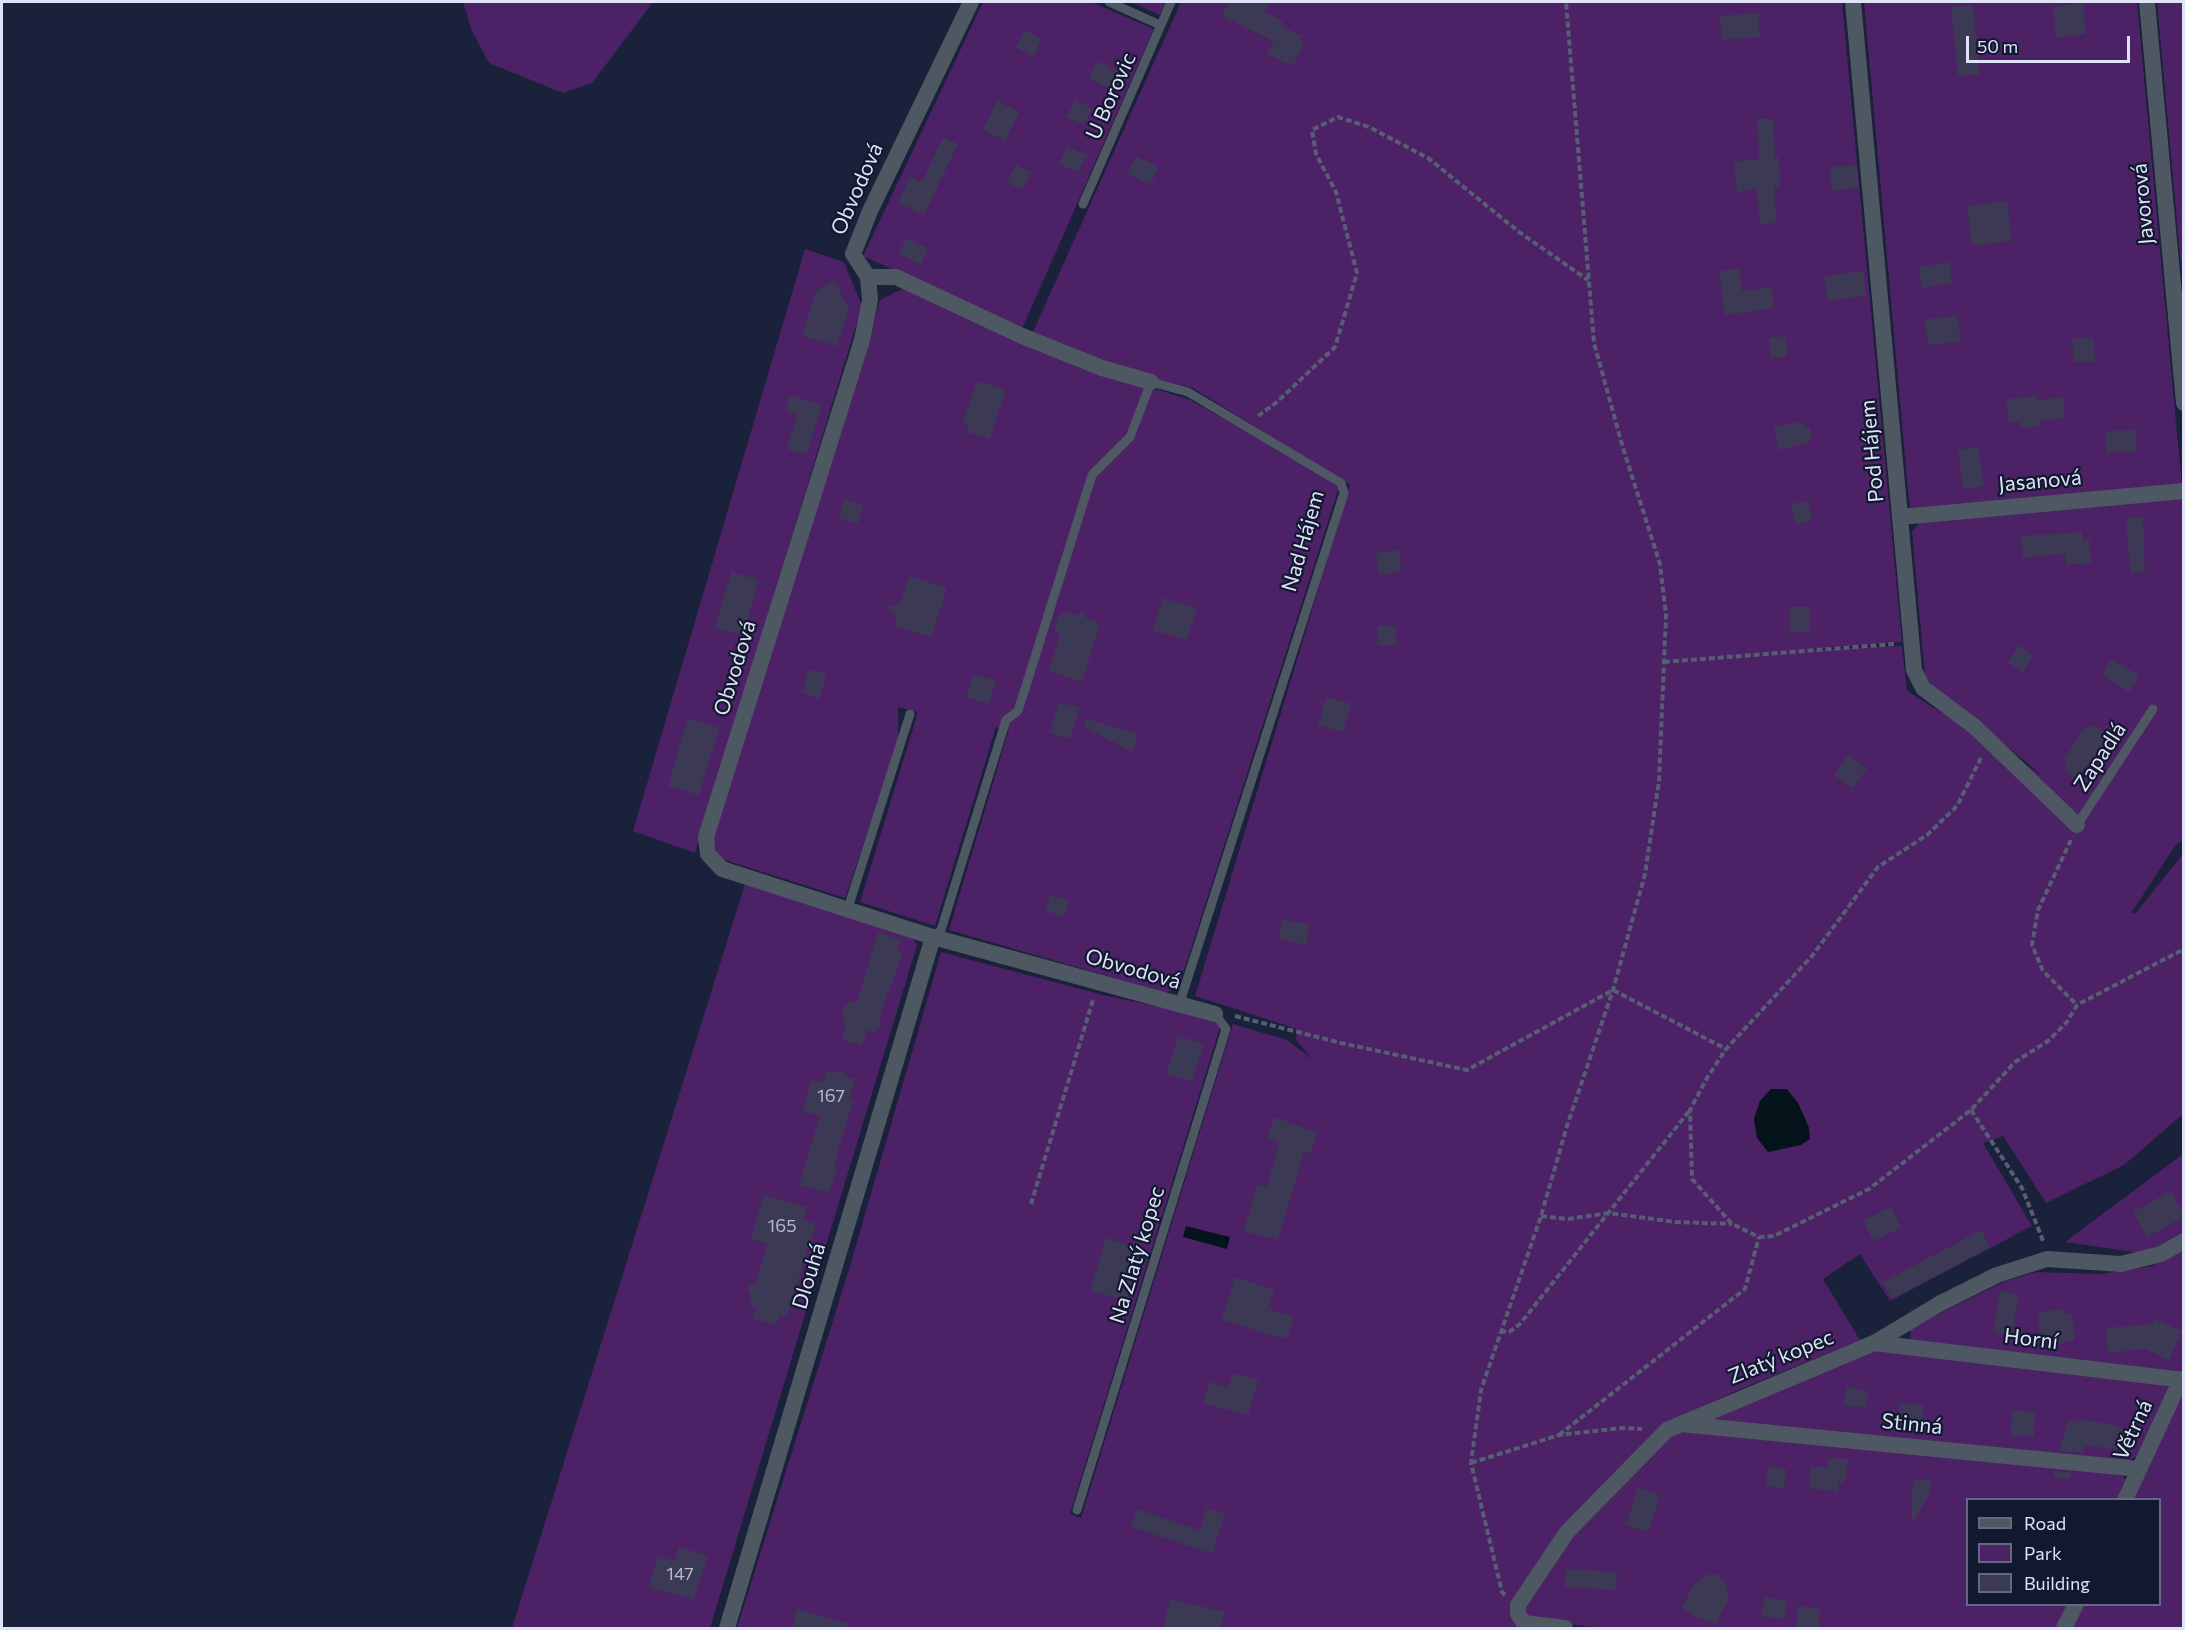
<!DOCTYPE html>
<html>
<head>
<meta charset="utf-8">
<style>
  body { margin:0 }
  #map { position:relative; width:2185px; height:1630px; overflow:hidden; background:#1a213a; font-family:Commissioner,sans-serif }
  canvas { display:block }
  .frame { position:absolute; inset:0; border:3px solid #dee4f5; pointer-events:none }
  .legend { position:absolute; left:1966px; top:1498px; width:195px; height:108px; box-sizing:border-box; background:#11182f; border:2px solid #636a7e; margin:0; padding:8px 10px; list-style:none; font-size:18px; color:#dee4f5 }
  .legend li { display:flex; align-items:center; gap:12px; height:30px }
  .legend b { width:30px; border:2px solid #636a7e }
  .scale { position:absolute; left:1966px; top:36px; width:164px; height:27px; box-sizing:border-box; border:3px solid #dee4f5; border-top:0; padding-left:8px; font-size:18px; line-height:21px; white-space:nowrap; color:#dee4f5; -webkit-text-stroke:4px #11182f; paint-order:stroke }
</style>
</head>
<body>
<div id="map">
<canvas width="2185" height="1630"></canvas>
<div class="frame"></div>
<ul class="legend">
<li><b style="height:8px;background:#4d5862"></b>Road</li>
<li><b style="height:16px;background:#4d2166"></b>Park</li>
<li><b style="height:16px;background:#3c3954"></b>Building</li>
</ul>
<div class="scale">50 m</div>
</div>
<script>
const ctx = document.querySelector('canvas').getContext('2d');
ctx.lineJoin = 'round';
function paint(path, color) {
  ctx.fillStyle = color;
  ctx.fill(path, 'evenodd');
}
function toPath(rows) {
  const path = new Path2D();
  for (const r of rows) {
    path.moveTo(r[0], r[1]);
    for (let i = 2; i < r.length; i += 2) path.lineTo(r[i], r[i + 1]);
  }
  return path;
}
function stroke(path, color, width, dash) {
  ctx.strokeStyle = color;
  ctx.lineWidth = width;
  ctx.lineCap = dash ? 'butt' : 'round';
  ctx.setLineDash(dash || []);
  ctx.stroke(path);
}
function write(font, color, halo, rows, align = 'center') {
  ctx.font = font + ' Commissioner,sans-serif';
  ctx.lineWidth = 4.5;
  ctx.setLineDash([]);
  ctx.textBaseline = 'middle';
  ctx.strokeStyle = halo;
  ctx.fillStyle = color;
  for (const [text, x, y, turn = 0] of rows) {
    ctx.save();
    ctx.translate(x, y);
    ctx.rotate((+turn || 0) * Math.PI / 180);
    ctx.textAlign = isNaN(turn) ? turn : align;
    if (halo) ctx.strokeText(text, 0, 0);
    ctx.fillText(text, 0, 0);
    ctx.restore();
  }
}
paint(toPath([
  [463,2,653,2,592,83,563,93,489,63,472,31],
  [983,2,1091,2,1154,29,1022,329,863,256],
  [1130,2,1166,2,1160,15],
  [1181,2,1842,2,1902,642,1800,650,1902,646,1907,691,2043,776,1964,711,1940,696,1925,676,1912,532,1922,520,2183,497,2183,839,2175,846,2132,912,2135,914,2183,854,2183,1114,2124,1165,2046,1203,2003,1136,1983,1143,2032,1226,1890,1301,1860,1254,1823,1279,1860,1340,1736,1391,1681,1417,2121,1474,2126,1480,2117,1499,1968,1500,1968,1604,2067,1605,2056,1628,1603,1628,1530,1620,1538,1628,737,1628,850,1266,941,952,1103,995,1165,1008,1221,1024,1070,1514,1081,1518,1233,1024,1287,1040,1312,1059,1296,1040,1297,1029,1195,996,1350,485,1193,388,1123,371,1032,334],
  [1760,1101,1798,1103,1809,1128,1801,1145,1786,1146,1777,1151,1757,1138,1754,1119],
  [1864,2,2137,2,2182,487,1910,512],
  [2157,2,2183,2,2183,288],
  [805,249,844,262,862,306,695,853,633,831],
  [904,288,1107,374,1188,399,1263,440,1339,487,1179,986,1166,993,949,930,1009,729,996,727,935,926,860,902,918,712,898,707,898,742,845,898,725,860,717,852,713,838,880,300],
  [746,881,909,932,917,945,710,1628,512,1628],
  [2183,1154,2183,1232,2154,1249,2140,1253,2065,1242],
  [2183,1249,2183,1372,1910,1340,1911,1327,2006,1281,2036,1272,2101,1274,2152,1266],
  [1869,1350,2164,1383,2169,1389,2137,1456,2128,1461,1719,1422,1709,1415],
  [2183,1390,2183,1628,2070,1628,2082,1605,2160,1604,2160,1500,2131,1499]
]), '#4d2166');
paint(toPath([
  [1771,1089,1787,1089,1798,1103,1809,1128,1810,1139,1801,1145,1768,1152,1757,1138,1754,1119,1760,1101],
  [1186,1226,1230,1237,1227,1249,1183,1237]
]), '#05141b');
paint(toPath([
  [1229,2,1269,2,1264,12,1283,21,1281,26,1302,36,1300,40,1304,42,1293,66,1267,54,1274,41,1222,16],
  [2083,3,2086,34,2056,38,2053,7],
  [1973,5,1980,74,1958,76,1951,7],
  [1758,13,1760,37,1722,40,1720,16],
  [1024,30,1042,38,1034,56,1016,48],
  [1097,61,1124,74,1116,91,1089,79],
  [1075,100,1092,108,1084,125,1067,117],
  [997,101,1019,112,1005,141,983,130],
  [1757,119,1773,119,1775,157,1778,157,1781,187,1774,187,1777,223,1760,224,1757,189,1737,192,1734,162,1759,159],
  [943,137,958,144,924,215,898,203,910,177,922,182],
  [1067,146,1087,155,1078,172,1059,164],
  [1136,156,1159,167,1150,185,1127,174],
  [1016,164,1031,172,1022,190,1007,182],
  [1857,165,1859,188,1832,190,1830,167],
  [2007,201,2012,241,1972,246,1967,206],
  [906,238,928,248,921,264,899,254],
  [1949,262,1952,283,1922,288,1919,267],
  [1739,268,1742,291,1771,287,1774,308,1725,315,1719,271],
  [1863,271,1866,296,1828,301,1824,276],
  [835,281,849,310,837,346,802,336,816,291],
  [1957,316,1961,342,1928,345,1925,319],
  [1786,336,1787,357,1771,358,1769,338],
  [2093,337,2095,361,2074,363,2072,339],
  [977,381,1006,390,990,439,967,432,969,426,962,424],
  [790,395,822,405,807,454,787,449,797,415,785,411],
  [2037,396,2037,400,2063,397,2065,418,2039,421,2040,426,2021,428,2020,422,2009,423,2006,399],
  [1799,422,1810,428,1812,434,1809,442,1779,450,1774,427],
  [2135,429,2137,451,2107,453,2105,432],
  [1978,447,1984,486,1963,489,1958,450],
  [844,499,863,505,857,524,839,518],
  [1809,501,1812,521,1795,524,1791,504],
  [2143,517,2145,572,2130,573,2126,518],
  [2082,532,2083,540,2089,539,2091,563,2066,565,2065,554,2023,558,2021,536],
  [1399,550,1401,572,1379,575,1376,553],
  [731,572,759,580,743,635,715,627],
  [909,576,947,588,931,637,894,626,897,617,888,606,900,604],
  [1163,598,1197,608,1187,640,1153,630],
  [1790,607,1810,607,1810,632,1790,633],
  [1083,611,1087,619,1100,623,1082,682,1049,671,1060,636,1054,628,1058,616,1066,612,1076,615],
  [1377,626,1396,626,1396,646,1377,645],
  [2018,645,2033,655,2023,672,2008,663],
  [2111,660,2139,675,2129,692,2102,676],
  [809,669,827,674,819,699,802,693],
  [974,674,996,681,989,704,966,697],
  [1326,697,1351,704,1343,732,1318,725],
  [1059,702,1080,708,1070,739,1050,733],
  [688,718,719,728,699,795,668,786],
  [1087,719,1138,734,1132,752,1084,727],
  [2095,726,2115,737,2096,769,2086,764,2078,779,2067,773,2064,760,2083,729],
  [1848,755,1867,768,1853,788,1834,775],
  [1050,895,1069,901,1064,917,1046,911],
  [1283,919,1310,925,1306,945,1278,938],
  [878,933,900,939,897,950,903,952,879,1019,882,1026,873,1032,867,1030,862,1046,842,1040,846,1024,842,1013,843,1007,852,1001,857,1003],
  [1178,1036,1204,1044,1192,1082,1166,1074],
  [842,1070,848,1077,855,1079,849,1100,853,1100,834,1166,838,1167,830,1191,826,1192,799,1185,820,1116,802,1111,812,1080,823,1083,826,1071,833,1073],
  [1275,1117,1317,1133,1310,1154,1304,1152,1278,1240,1244,1231,1257,1184,1267,1187,1279,1143,1267,1138],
  [2171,1191,2184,1217,2147,1237,2133,1212],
  [764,1195,807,1207,803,1220,816,1224,787,1316,780,1315,776,1325,753,1318,756,1307,749,1305,751,1296,747,1287,756,1282,768,1244,751,1239],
  [1891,1207,1901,1228,1873,1241,1863,1220],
  [1981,1230,1990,1247,1892,1299,1883,1282],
  [1106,1238,1142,1249,1126,1301,1090,1290],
  [1235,1277,1274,1290,1268,1309,1294,1317,1287,1339,1221,1320],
  [2000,1291,2019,1295,2012,1335,1993,1332],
  [2063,1309,2064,1314,2072,1313,2075,1340,2050,1345,2041,1343,2038,1312],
  [2155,1319,2182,1331,2169,1360,2145,1349,2108,1353,2106,1328,2153,1324],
  [1233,1373,1258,1380,1248,1415,1203,1403,1209,1382,1228,1387],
  [1847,1386,1868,1392,1866,1408,1844,1405],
  [1900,1403,1924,1405,1921,1431,1898,1429],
  [2013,1410,2035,1412,2034,1436,2010,1435],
  [2078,1419,2111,1424,2136,1435,2129,1450,2085,1446,2082,1453,2059,1451,2068,1421,2077,1422],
  [1828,1458,1848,1459,1846,1477,1843,1484,1839,1483,1838,1492,1809,1488,1811,1467,1827,1467],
  [1769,1466,1787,1470,1784,1489,1765,1486],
  [2054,1471,2072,1473,2069,1479,2053,1477],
  [1913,1479,1931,1480,1930,1493,1911,1526],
  [1638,1488,1660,1495,1648,1532,1626,1525],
  [1207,1508,1225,1514,1212,1554,1131,1527,1137,1509,1200,1530],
  [679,1547,708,1556,694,1600,649,1587,658,1556,675,1561],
  [1566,1569,1617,1572,1616,1590,1565,1587],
  [1717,1574,1726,1583,1728,1600,1716,1624,1690,1615,1691,1613,1682,1608,1694,1583,1707,1575],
  [1765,1597,1787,1601,1784,1619,1761,1616],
  [1170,1599,1225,1612,1221,1629,1163,1629],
  [1798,1606,1820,1608,1819,1629,1796,1629],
  [797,1609,848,1624,848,1629,792,1629]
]), '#3c3954');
stroke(toPath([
  [1258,416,1277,402,1335,347,1357,273,1336,192,1316,154,1312,130,1338,117,1369,127,1428,158,1519,232,1588,280],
  [1664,662,1894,644],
  [1981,758,1957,806,1927,835,1878,867,1812,956,1726,1049,1707,1078,1690,1110,1692,1179,1732,1224,1759,1237,1774,1236,1869,1189,1971,1110,2015,1062,2048,1041,2067,1022,2077,1005,2184,949],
  [2071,840,2038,910,2032,945,2043,971,2077,1005],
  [1235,1016,1341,1043,1467,1070,1613,990,1726,1049],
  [1971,1110,2022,1188,2044,1243],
  [1031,1204,1093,1000],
  [1541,1216,1568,1219,1609,1213,1675,1222,1732,1224],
  [1500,1331,1509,1332,1520,1324,1690,1110],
  [1559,1435,1745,1289,1759,1237],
  [1471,1463,1559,1435,1622,1428,1642,1429],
  [1505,1595,1502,1592,1471,1463,1481,1390,1541,1216,1567,1126,1613,990,1645,874,1659,781,1664,662,1666,615,1660,564,1623,448,1594,343,1566,2]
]), '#575e74', 4, [6, 3]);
stroke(toPath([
  [1109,2,1160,25],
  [1083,204,1171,2],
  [2077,825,2153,709],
  [848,908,910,714],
  [933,937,941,930,1006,720,1018,711,1092,475,1130,437,1151,382,1188,392,1341,483,1344,493,1179,1005],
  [1077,1510,1226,1029,1215,1014]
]), '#4d5862', 9);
stroke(toPath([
  [971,2,870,211,853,254,868,277,870,300,862,340,706,837,708,854,722,869,933,937,1215,1014],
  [1853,2,1914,670,1923,688,1975,727,2077,825],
  [2147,2,2184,403],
  [868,277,896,277,1022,336,1102,368,1151,382],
  [1901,517,2184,491],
  [1874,1343,2184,1380],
  [1681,1424,2139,1469],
  [2125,1500,2181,1379],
  [727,1628,933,937],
  [1565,1628,1524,1623,1518,1614,1518,1605,1567,1532,1667,1430,1874,1343,1939,1304,1997,1275,2047,1259,2121,1264,2161,1254,2184,1241],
  [2064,1628,2076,1604]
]), '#4d5862', 16);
write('18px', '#b6b9cd', null, [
  ["167",831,1096],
  ["165",782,1226],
  ["147",680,1574]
]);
write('21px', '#dee4f5', '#11182f', [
  ["U Borovic",1111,96,-66],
  ["Obvodová",857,189,-66],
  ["Javorová",2143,204,-95],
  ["Pod Hájem",1872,451,-95],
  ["Jasanová",2040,481,-5],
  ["Nad Hájem",1303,541,-74],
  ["Obvodová",735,668,-73],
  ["Zapadlá",2100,757,-57],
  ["Obvodová",1133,969,16],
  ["Na Zlatý kopec",1137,1255,-73],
  ["Dlouhá",809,1276,-73],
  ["Horní",2031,1339,7],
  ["Zlatý kopec",1781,1357,-22],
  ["Stinná",1912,1424,6],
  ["Větrná",2133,1430,-65]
]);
</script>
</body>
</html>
